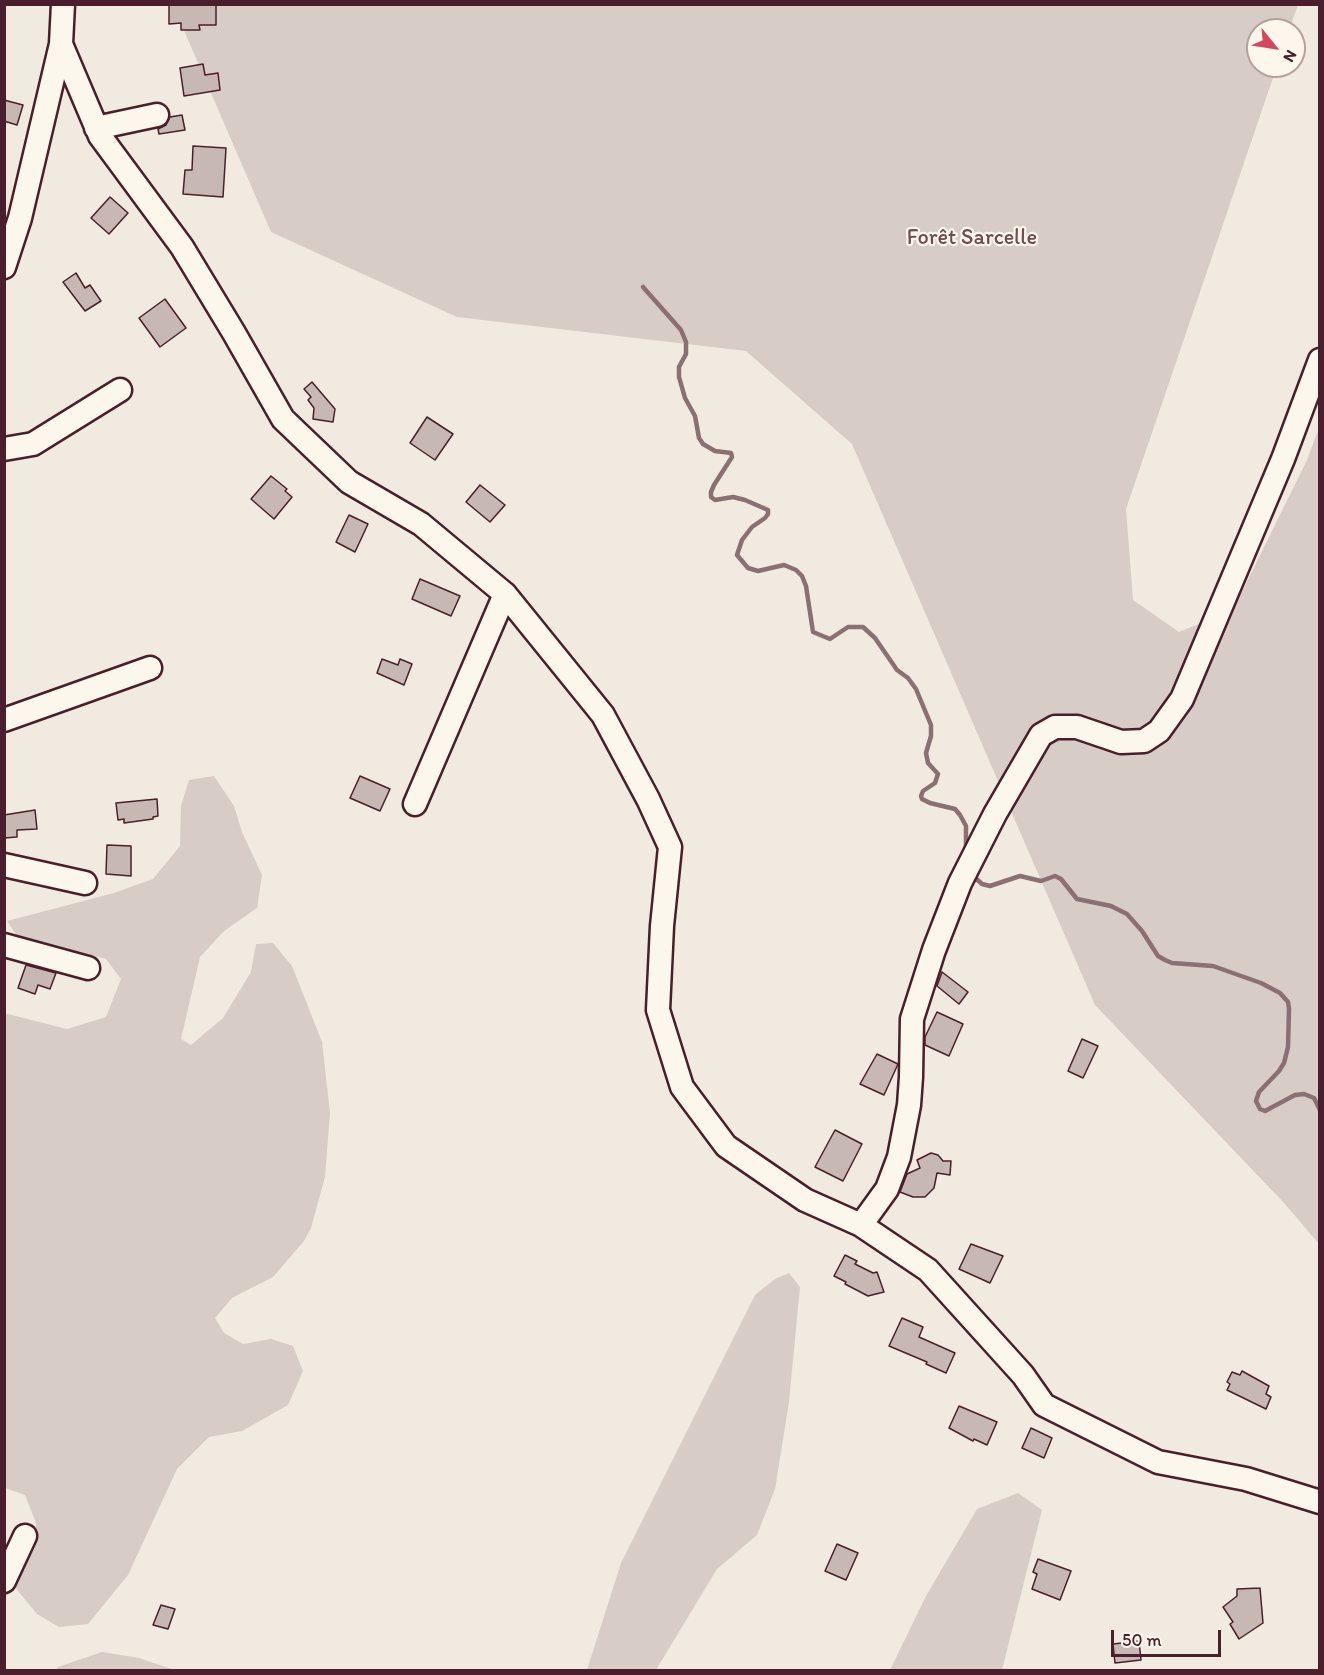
<!DOCTYPE html>
<html>
<head>
<meta charset="utf-8">
<style>
  body { margin:0 }
  #map { position:relative; width:1324px; height:1675px; overflow:hidden; background:#f0eae0; font-family:Itim,sans-serif }
  canvas { display:block }
  .frame { position:absolute; inset:0; border:6px solid #4a1f2b; pointer-events:none }
  .north { position:absolute; left:1246px; top:18px; width:60px; height:60px; box-sizing:border-box; background:#fbf7ec; border:2px solid #b4a19f; border-radius:50%; rotate:120deg; font-size:16px; font-weight:700; line-height:24px; text-align:center; color:#4a1f2b }
  .north::after { content:''; display:block; margin:auto; width:21px; height:27px; background:#d1495b; clip-path:polygon(50% 0,100% 100%,50% 72%,0 100%) }
  .scale { position:absolute; left:1111px; top:1630px; width:110px; height:27px; box-sizing:border-box; border:3px solid #4a1f2b; border-top:0; padding-left:8px; font-size:18px; line-height:21px; white-space:nowrap; color:#4a1f2b; -webkit-text-stroke:4px #fbf7ec; paint-order:stroke }
</style>
</head>
<body>
<div id="map">
<canvas width="1324" height="1675"></canvas>
<div class="frame"></div>
<div class="north">N</div>
<div class="scale">50 m</div>
</div>
<script>
const ctx = document.querySelector('canvas').getContext('2d');
ctx.lineJoin = 'round';
function paint(path, color) {
  ctx.fillStyle = color;
  ctx.fill(path, 'evenodd');
}
function toPath(rows) {
  const path = new Path2D();
  for (const r of rows) {
    path.moveTo(r[0], r[1]);
    for (let i = 2; i < r.length; i += 2) path.lineTo(r[i], r[i + 1]);
  }
  return path;
}
function stroke(path, color, width, dash) {
  ctx.strokeStyle = color;
  ctx.lineWidth = width;
  ctx.lineCap = dash ? 'butt' : 'round';
  ctx.setLineDash(dash || []);
  ctx.stroke(path);
}
function write(font, color, halo, rows, align = 'center') {
  ctx.font = font + ' Itim,sans-serif';
  ctx.lineWidth = 4.5;
  ctx.setLineDash([]);
  ctx.textBaseline = 'middle';
  ctx.strokeStyle = halo;
  ctx.fillStyle = color;
  for (const [text, x, y, turn = 0] of rows) {
    ctx.save();
    ctx.translate(x, y);
    ctx.rotate((+turn || 0) * Math.PI / 180);
    ctx.textAlign = isNaN(turn) ? turn : align;
    if (halo) ctx.strokeText(text, 0, 0);
    ctx.fillText(text, 0, 0);
    ctx.restore();
  }
}
paint(toPath([
  [173,5,1298,5,1289,30,1258,30,1258,66,1277,66,1126,509,1133,600,1179,632,1233,610,1307,460,1319,428,1319,1244,1285,1204,1095,1005,852,444,746,351,457,317,271,232],
  [214,776,234,806,242,832,262,875,257,908,224,931,200,957,181,1039,191,1045,223,1018,251,972,256,944,273,943,292,966,322,1042,330,1113,325,1177,311,1228,304,1241,273,1277,232,1298,215,1318,224,1333,243,1344,271,1339,293,1346,303,1371,288,1405,242,1431,209,1437,177,1469,128,1575,88,1624,59,1627,37,1614,14,1586,36,1545,36,1523,25,1495,5,1488,4,1013,67,1029,106,1017,121,979,106,959,17,936,7,921,114,893,153,879,180,846,181,806,189,780],
  [789,1273,800,1287,789,1402,775,1489,757,1535,717,1569,656,1670,587,1670,621,1563,755,1295,775,1279],
  [1018,1493,1042,1510,1002,1670,890,1670,926,1596,977,1509],
  [102,1652,139,1658,174,1670,56,1670,58,1667]
]), '#d8ccc6');
stroke(toPath([
  [643,287,681,330,686,342,686,354,679,367,679,377,685,398,695,416,699,438,703,444,715,451,731,453,732,457,714,485,711,492,711,497,715,500,733,497,745,500,768,510,768,514,765,518,752,527,742,540,737,555,748,568,758,571,784,565,796,570,802,576,806,586,813,632,830,639,848,627,863,627,875,638,897,670,908,678,916,689,931,725,931,736,926,753,928,763,938,774,935,783,923,791,921,796,922,799,930,803,955,809,960,815,966,826,966,852],
  [972,875,982,884,990,886,1020,876,1041,881,1055,876,1061,879,1077,899,1111,906,1127,914,1142,931,1158,956,1165,960,1172,963,1213,966,1261,983,1280,993,1288,1002,1289,1009,1288,1047,1284,1063,1279,1071,1259,1092,1256,1101,1260,1109,1265,1111,1295,1095,1304,1094,1314,1098,1320,1110]
]), '#8c6f72', 4.5);
const building = toPath([
  [169,4,216,4,216,25,199,25,200,30,181,30,181,23,169,24,169,4],
  [203,64,205,75,218,73,220,90,184,96,180,68,203,64],
  [4,100,23,105,17,125,4,121,4,100],
  [182,115,185,130,159,134,158,129,166,125,170,117,182,115],
  [193,146,226,148,223,197,183,194,185,170,192,170,193,146],
  [110,197,128,213,109,234,91,218,110,197],
  [76,273,85,288,90,285,101,301,85,311,63,282,76,273],
  [165,299,186,328,160,347,139,318,165,299],
  [312,382,335,409,333,422,313,419,314,408,308,400,311,397,304,389,312,382],
  [427,417,453,434,435,460,410,443,427,417],
  [271,476,287,489,285,491,292,497,274,519,251,499,271,476],
  [480,485,505,505,490,522,466,502,480,485],
  [349,515,368,524,355,552,336,542,349,515],
  [420,579,460,596,451,616,412,599,420,579],
  [382,659,398,665,400,659,412,664,404,685,377,673,382,659],
  [360,776,390,789,380,811,350,798,360,776],
  [157,799,158,816,153,817,153,819,124,823,124,819,118,820,116,803,157,799],
  [35,810,37,829,17,830,17,837,4,838,4,815,35,810],
  [107,845,131,846,131,876,106,874,107,845],
  [26,965,56,973,50,989,38,985,35,994,18,988,26,965],
  [942,972,968,992,959,1004,937,986,942,972],
  [937,1012,963,1024,949,1056,925,1045,925,1037,937,1012],
  [1082,1039,1098,1046,1083,1078,1068,1071,1082,1039],
  [877,1054,898,1064,884,1095,860,1084,877,1054],
  [835,1130,862,1144,843,1181,815,1167,835,1130],
  [931,1153,938,1155,943,1161,951,1161,950,1175,937,1173,934,1188,925,1197,913,1197,900,1192,907,1174,920,1168,917,1160,931,1153],
  [971,1244,1003,1256,990,1283,959,1269,971,1244],
  [845,1255,857,1261,855,1264,873,1273,877,1272,884,1292,868,1296,845,1284,846,1282,834,1276,845,1255],
  [902,1318,923,1327,919,1337,955,1353,946,1373,926,1364,927,1362,889,1346,902,1318],
  [1242,1371,1269,1386,1266,1394,1271,1397,1266,1409,1227,1390,1230,1384,1227,1382,1232,1372,1240,1375,1242,1371],
  [959,1406,997,1422,987,1445,974,1439,973,1441,949,1428,959,1406],
  [1031,1428,1052,1438,1044,1458,1022,1448,1031,1428],
  [837,1544,858,1553,846,1580,825,1571,837,1544],
  [1038,1559,1071,1571,1060,1600,1032,1589,1037,1574,1033,1572,1038,1559],
  [1260,1588,1263,1623,1239,1639,1230,1624,1233,1622,1223,1607,1237,1596,1237,1589,1260,1588],
  [161,1605,175,1609,168,1629,153,1625,161,1605],
  [1139,1641,1141,1660,1115,1663,1113,1644,1139,1641]
]);
paint(building, '#c8b8b3');
stroke(building, '#4a1f2b', 1.5);
const minor = toPath([
  [61,44,100,136,182,247,234,333,283,419,349,482,421,524,505,594,603,715,648,799,670,847,662,926,658,1010,682,1087,726,1146,805,1200,861,1225,928,1270,1023,1375,1044,1405,1158,1462,1246,1479,1320,1502],
  [96,128,157,115],
  [4,267,20,218,61,44,63,4],
  [4,449,33,444,120,390],
  [4,720,150,668],
  [415,804,505,594],
  [4,865,85,883],
  [4,945,88,968],
  [861,1225,887,1189,899,1157,909,1105,911,1077,912,1019,934,950,960,883,995,814,1041,735,1055,727,1077,727,1121,742,1144,741,1159,731,1182,699,1283,459,1320,360],
  [4,1581,25,1536]
]);
stroke(minor, '#4a1f2b', 27);
stroke(minor, '#fbf7ec', 22);
write('22px', '#6e4a52', '#fbf7ec', [
  ["Forêt Sarcelle",972,238]
]);
</script>
</body>
</html>
